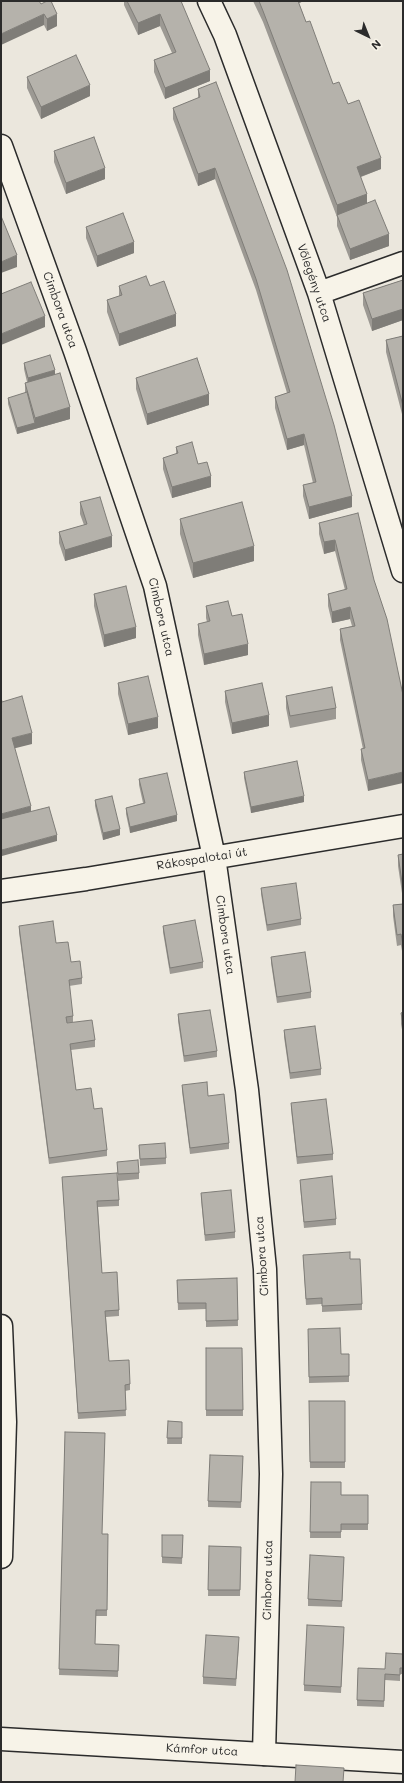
<!DOCTYPE html>
<html>
<head>
<meta charset="utf-8">
<style>
  body { margin:0 }
  #map { position:relative; width:404px; height:1783px; overflow:hidden; background:#ebe7dd; font-family:Mali,sans-serif }
  canvas { display:block }
  .frame { position:absolute; inset:0; border:2px solid #2b2b2b; pointer-events:none }
  .north { position:absolute; left:348px; top:16px; width:40px; height:40px; -webkit-text-stroke:3px #f7f3e8; paint-order:stroke; rotate:137deg; font-size:11px; font-weight:700; line-height:16px; text-align:center; color:#2b2b2b }
  .north::after { content:''; display:block; margin:auto; width:14px; height:18px; background:#2b2b2b; clip-path:polygon(50% 0,100% 100%,50% 72%,0 100%) }
</style>
</head>
<body>
<div id="map">
<canvas width="404" height="1783"></canvas>
<div class="frame"></div>
<div class="north">N</div>
</div>
<script>
const ctx = document.querySelector('canvas').getContext('2d');
ctx.lineJoin = 'round';
function toPath(rows) {
  const path = new Path2D();
  for (const r of rows) {
    path.moveTo(r[0], r[1]);
    for (let i = 2; i < r.length; i += 2) path.lineTo(r[i], r[i + 1]);
  }
  return path;
}
function stroke(path, color, width, dash) {
  ctx.strokeStyle = color;
  ctx.lineWidth = width;
  ctx.lineCap = dash ? 'butt' : 'round';
  ctx.setLineDash(dash || []);
  ctx.stroke(path);
}
function paint(path, color) {
  ctx.fillStyle = color;
  ctx.fill(path, 'evenodd');
}
function write(font, color, halo, rows, align = 'center') {
  ctx.font = font + ' Mali,sans-serif';
  ctx.lineWidth = 3.5;
  ctx.setLineDash([]);
  ctx.textBaseline = 'middle';
  ctx.strokeStyle = halo;
  ctx.fillStyle = color;
  for (const [text, x, y, turn = 0] of rows) {
    ctx.save();
    ctx.translate(x, y);
    ctx.rotate((+turn || 0) * Math.PI / 180);
    ctx.textAlign = isNaN(turn) ? turn : align;
    if (halo) ctx.strokeText(text, 0, 0);
    ctx.fillText(text, 0, 0);
    ctx.restore();
  }
}
const street = toPath([
  [209,1,225,35,319,293,403,571],
  [1,146,75,351,155,586,214,857,247,1090,265,1269,271,1474,264,1754],
  [319,293,403,263],
  [1,891,86,879,403,826],
  [1,1326,5,1422,1,1557]
]);
const secondary = toPath([
  [1,1739,403,1762]
]);
stroke(street, '#2b2b2b', 25);
stroke(secondary, '#2b2b2b', 25);
stroke(street, '#f7f3e8', 22);
stroke(secondary, '#f7f3e8', 22);
paint(toPath([
  [124,1,181,1,210,81,165,99,154,72,154,60,172,53,160,26,138,35,124,5],
  [253,1,304,1,299,3,306,22,333,84,348,104,381,169,361,177,367,204,389,246,350,260,337,226,337,216,337,217,263,22],
  [41,4,57,26,47,31,44,25],
  [27,77,90,96,41,119,27,88],
  [198,89,352,507,309,519,303,496,303,485,313,483,304,445,287,450,275,408,275,397,287,393,256,290,215,179,198,186,173,119,173,108,198,98],
  [54,151,105,179,66,194,54,162],
  [86,227,134,253,97,267,86,238],
  [403,280,403,320,372,331,363,305,363,293],
  [119,286,150,286,176,326,119,346,107,312,107,300,119,296],
  [403,336,403,418,386,352,386,340],
  [24,363,55,374,70,419,17,434,8,404,8,398,25,393,25,383,27,382,24,369],
  [136,378,209,405,147,425,136,389],
  [176,447,198,464,211,487,172,498,163,469,163,458,176,454],
  [80,502,112,547,65,561,59,543,59,532,84,525,80,514],
  [180,519,254,561,193,578,180,534],
  [319,523,374,580,368,791,361,760,361,749,363,749,340,640,340,629,352,626,350,619,332,623,328,606,328,594,345,590,335,551,324,554,319,534],
  [94,594,136,638,104,647,94,606],
  [206,606,232,616,248,655,204,665,198,635,198,624,207,622,206,618],
  [118,683,158,728,128,735,118,694],
  [225,691,269,726,232,734,225,702],
  [286,696,336,708,336,719,290,728,286,708],
  [244,772,304,802,251,813,244,778],
  [139,779,177,821,130,833,126,814,126,808,143,803,139,785],
  [95,800,120,835,103,840,95,806],
  [403,854,403,900,398,866,398,855],
  [261,888,301,919,301,925,267,931,261,894],
  [403,904,403,957,401,945,397,946,393,916,393,905],
  [19,926,56,943,82,978,82,984,69,986,73,1016,73,1022,67,1023,95,1040,95,1047,71,1050,76,1090,94,1109,107,1150,107,1156,49,1164,19,932],
  [163,926,203,962,203,968,170,974,163,932],
  [271,957,311,992,311,998,277,1003,271,963],
  [403,1012,403,1035,401,1024,401,1013],
  [178,1014,217,1051,217,1057,184,1062,178,1021],
  [284,1030,321,1069,321,1075,290,1079,284,1037],
  [182,1085,229,1143,229,1149,190,1154,182,1091],
  [291,1103,333,1154,333,1160,297,1164,291,1109],
  [139,1145,166,1158,166,1164,140,1166],
  [117,1162,139,1173,139,1179,118,1181],
  [62,1177,119,1200,119,1206,98,1207,102,1273,119,1310,119,1316,106,1317,109,1361,130,1384,130,1390,125,1391,126,1416,78,1419],
  [300,1180,336,1219,336,1225,304,1228,300,1186],
  [201,1193,235,1232,235,1238,205,1241,201,1199],
  [303,1255,350,1259,362,1304,362,1310,322,1312,322,1304,306,1305],
  [237,1278,238,1326,206,1327,206,1309,178,1310,177,1280],
  [308,1329,341,1354,349,1354,349,1382,309,1383],
  [206,1348,242,1348,243,1416,206,1416],
  [309,1401,345,1401,345,1468,310,1468],
  [168,1421,182,1422,182,1444,167,1444],
  [65,1432,102,1534,108,1534,107,1616,96,1616,95,1644,119,1645,118,1677,59,1675],
  [243,1456,241,1508,208,1507,208,1501],
  [311,1482,341,1495,368,1495,368,1530,341,1530,341,1538,310,1538],
  [162,1535,183,1535,182,1564,162,1563],
  [209,1546,241,1547,240,1596,208,1596],
  [344,1557,342,1607,308,1606,308,1599],
  [344,1633,341,1693,304,1691,304,1685],
  [239,1643,236,1686,203,1684,203,1677],
  [403,1654,403,1674,400,1674,400,1681,385,1680,384,1707,357,1706,357,1700,385,1669]
]), '#9c9993');
paint(toPath([
  [296,1,304,1,296,4],
  [44,14,44,25,1,45,1,34],
  [57,14,57,26,47,31,47,19],
  [160,14,160,26,138,35,138,23],
  [210,70,210,81,165,99,165,88],
  [90,85,90,96,41,119,41,107],
  [381,158,381,169,357,178,357,167],
  [105,168,105,179,66,194,66,183],
  [215,168,215,179,198,186,198,174],
  [367,194,367,205,337,215,337,217,337,205],
  [389,234,389,246,350,260,350,249],
  [134,242,134,253,97,267,97,256],
  [17,255,17,267,1,273,1,262],
  [403,309,403,320,372,331,372,319],
  [176,314,176,326,119,346,119,334],
  [45,316,45,327,1,345,1,334],
  [55,370,55,376,28,384,28,378],
  [209,394,209,405,147,425,147,414],
  [70,407,70,419,17,434,17,428,35,423,35,418],
  [304,434,304,445,287,450,287,439],
  [211,476,211,487,172,498,172,487],
  [352,496,352,507,309,519,309,507],
  [112,536,112,547,65,561,65,550],
  [335,540,335,551,324,554,324,542],
  [254,546,254,561,193,578,193,563],
  [350,607,350,619,332,623,332,612],
  [136,627,136,638,104,647,104,635],
  [248,644,248,655,204,665,204,654],
  [269,715,269,726,232,734,232,723],
  [158,717,158,728,128,735,128,724],
  [32,733,32,744,12,749,12,738],
  [403,772,403,783,368,791,368,780],
  [304,796,304,802,251,813,251,807],
  [31,806,31,817,1,825,1,814],
  [177,815,177,821,130,833,130,827],
  [120,829,120,835,103,840,103,833],
  [57,835,57,841,2,856,2,850]
]), '#7f7d78');
const building = toPath([
  [1,1,39,1,41,4,47,1,51,1,57,14,47,19,44,14,1,34,1,1],
  [127,1,181,1,210,70,165,88,154,60,176,52,160,14,138,23,127,1],
  [259,1,298,1,306,22,310,21,333,84,339,82,348,104,359,100,381,158,357,167,367,194,337,205,263,11,259,1],
  [76,55,90,85,41,107,27,77,76,55],
  [216,82,287,270,334,425,352,496,309,507,303,485,316,482,304,434,287,439,275,397,290,392,256,279,215,168,198,174,173,108,200,97,198,89,216,82],
  [94,137,105,168,66,183,54,151,94,137],
  [375,200,389,234,350,249,337,215,375,200],
  [123,213,134,242,97,256,86,227,123,213],
  [1,216,17,255,1,262,1,216],
  [146,276,150,286,164,281,176,314,119,334,107,300,122,295,119,286,146,276],
  [403,280,403,309,372,319,363,293,403,280],
  [31,282,45,316,1,334,1,294,31,282],
  [403,336,403,406,386,340,403,336],
  [50,355,55,370,28,378,24,363,50,355],
  [197,358,209,394,147,414,136,378,197,358],
  [60,373,70,407,35,418,25,383,60,373],
  [27,392,35,423,17,428,8,398,27,392],
  [192,442,198,464,207,462,211,476,172,487,163,458,178,453,176,447,192,442],
  [100,497,112,536,65,550,59,532,87,524,80,502,100,497],
  [242,502,254,546,193,563,180,519,242,502],
  [358,513,374,580,387,619,403,695,403,772,368,780,361,749,365,748,340,629,355,626,350,607,332,612,328,594,347,589,335,540,324,542,319,523,358,513],
  [126,586,136,627,104,635,94,594,126,586],
  [228,601,232,616,242,614,248,644,204,654,198,624,210,621,206,606,228,601],
  [148,676,158,717,128,724,118,683,148,676],
  [262,683,269,715,232,723,225,691,262,683],
  [332,687,336,708,290,716,286,696,332,687],
  [22,696,32,733,12,738,31,806,1,814,1,697,2,702,22,696],
  [297,761,304,796,251,807,244,772,297,761],
  [167,773,177,815,130,827,126,808,145,803,139,779,167,773],
  [112,796,120,829,103,833,95,800,112,796],
  [49,807,57,835,2,850,1,847,1,819,49,807],
  [403,854,403,889,398,855,403,854],
  [296,883,301,919,267,925,261,888,296,883],
  [403,904,403,945,401,934,397,935,393,905,403,904],
  [195,920,203,962,170,968,163,926,195,920],
  [53,921,56,943,68,942,71,962,80,961,82,978,69,980,73,1016,66,1017,67,1023,92,1020,95,1040,70,1044,76,1090,91,1088,94,1109,102,1108,107,1150,49,1158,19,926,53,921],
  [305,952,311,992,277,997,271,957,305,952],
  [210,1010,217,1051,184,1056,178,1014,210,1010],
  [403,1012,403,1024,401,1013,403,1012],
  [315,1026,321,1069,290,1073,284,1030,315,1026],
  [207,1082,208,1096,224,1094,229,1143,190,1148,182,1085,207,1082],
  [326,1099,333,1154,297,1157,291,1103,326,1099],
  [165,1143,166,1158,140,1159,139,1145,165,1143],
  [138,1160,139,1173,118,1174,117,1162,138,1160],
  [117,1173,119,1200,97,1201,102,1273,117,1272,119,1310,105,1311,109,1361,129,1360,130,1384,125,1385,126,1410,78,1413,62,1177,117,1173],
  [332,1176,336,1219,304,1222,300,1180,332,1176],
  [231,1190,235,1232,205,1235,201,1193,231,1190],
  [350,1252,350,1259,360,1259,362,1304,322,1306,322,1298,306,1299,303,1255,350,1252],
  [237,1278,238,1320,206,1321,206,1303,178,1303,177,1280,237,1278],
  [340,1328,341,1354,349,1354,349,1376,309,1377,308,1329,340,1328],
  [206,1348,242,1348,243,1410,206,1410,206,1348],
  [309,1401,345,1401,345,1462,310,1462,309,1401],
  [168,1421,182,1422,182,1438,167,1438,168,1421],
  [65,1432,105,1433,102,1534,108,1534,107,1610,96,1610,95,1644,119,1645,118,1671,59,1669,65,1432],
  [210,1455,243,1456,241,1502,208,1501,210,1455],
  [311,1482,341,1482,341,1495,368,1495,368,1524,341,1524,341,1532,310,1532,311,1482],
  [162,1535,183,1535,182,1558,162,1557,162,1535],
  [209,1546,241,1547,240,1590,208,1590,209,1546],
  [310,1555,344,1557,342,1601,308,1599,310,1555],
  [307,1625,344,1627,341,1687,304,1685,307,1625],
  [206,1635,239,1637,236,1679,203,1677,206,1635],
  [386,1653,403,1654,403,1668,400,1668,400,1675,385,1674,384,1701,357,1700,358,1668,385,1669,386,1653],
  [296,1765,344,1768,343,1782,295,1782,296,1765]
]);
paint(building, '#b5b2ab');
stroke(building, '#7f7d78', 1);
write('12px', '#2b2b2b', '#f7f3e8', [
  ["Vőlegény utca",314,283,71],
  ["Cimbora utca",60,310,70],
  ["Cimbora utca",161,617,77],
  ["Rákospalotai út",202,859,-9],
  ["Cimbora utca",225,935,82],
  ["Cimbora utca",262,1256,-94],
  ["Cimbora utca",268,1580,-89],
  ["Kámfor utca",202,1750,3]
]);
</script>
</body>
</html>
